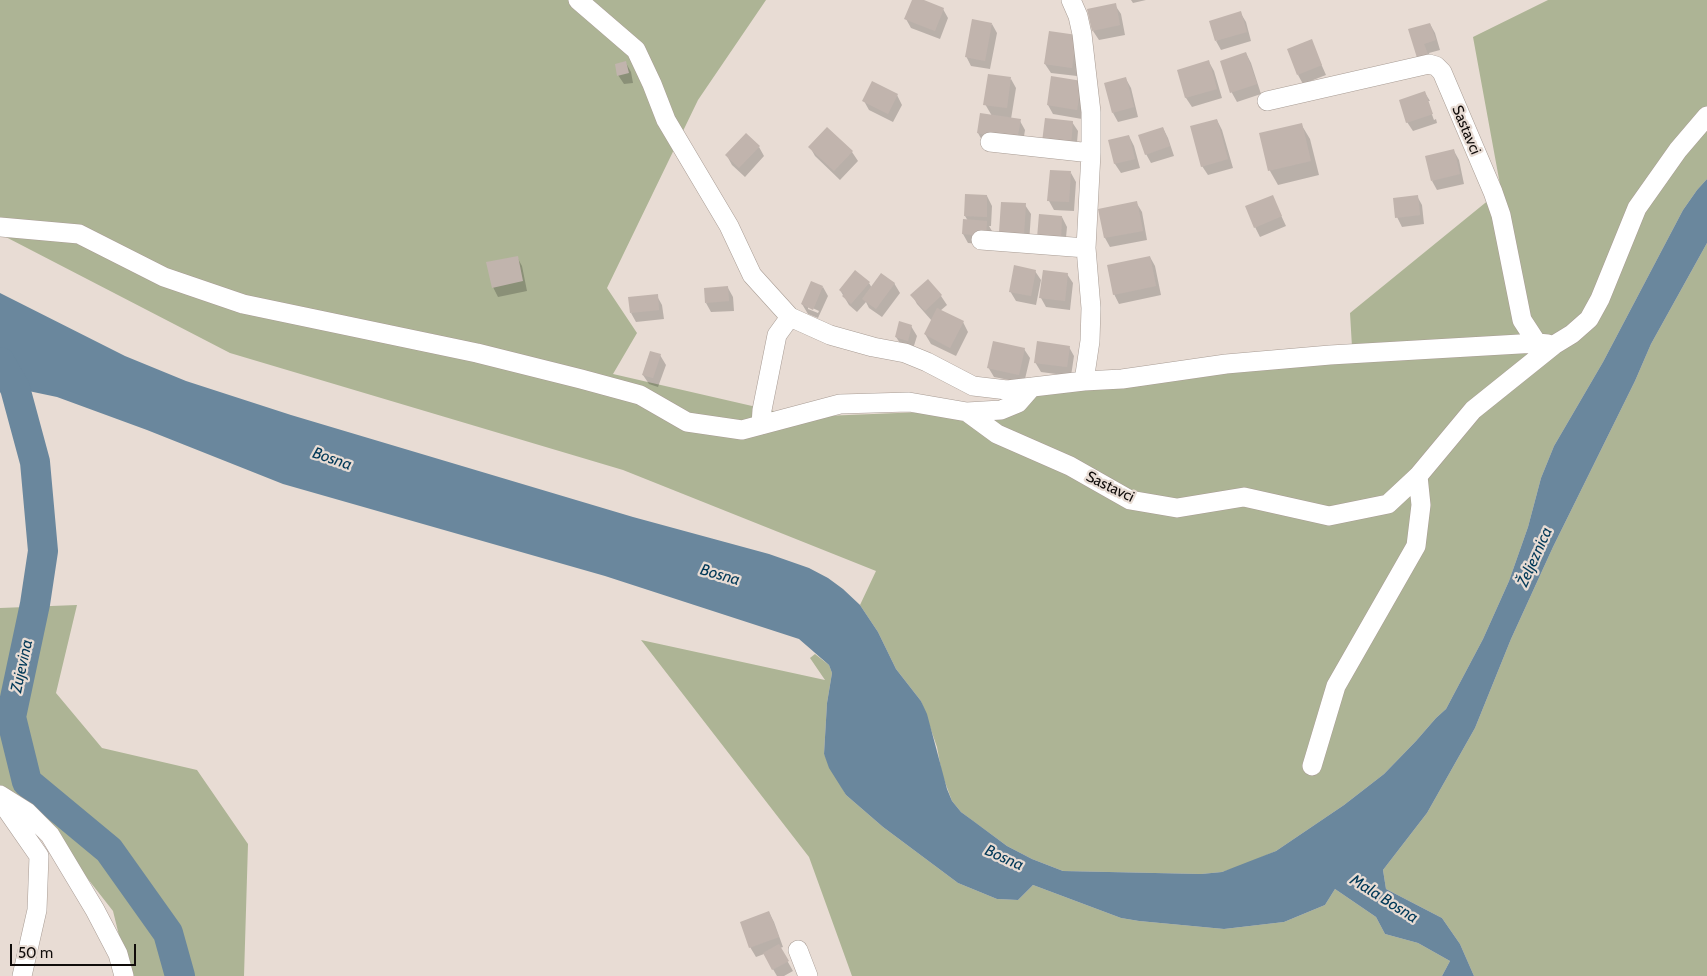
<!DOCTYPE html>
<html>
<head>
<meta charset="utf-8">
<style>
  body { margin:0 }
  #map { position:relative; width:1707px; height:976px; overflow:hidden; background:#e8dcd4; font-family:Cabin,sans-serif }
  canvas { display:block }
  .scale { position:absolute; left:10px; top:944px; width:126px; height:22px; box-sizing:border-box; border:2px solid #100c0a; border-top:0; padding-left:6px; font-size:15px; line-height:18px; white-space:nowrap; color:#100c0a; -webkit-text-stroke:4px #e8dcd4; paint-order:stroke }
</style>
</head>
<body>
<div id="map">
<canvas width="1707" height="976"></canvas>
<div class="scale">50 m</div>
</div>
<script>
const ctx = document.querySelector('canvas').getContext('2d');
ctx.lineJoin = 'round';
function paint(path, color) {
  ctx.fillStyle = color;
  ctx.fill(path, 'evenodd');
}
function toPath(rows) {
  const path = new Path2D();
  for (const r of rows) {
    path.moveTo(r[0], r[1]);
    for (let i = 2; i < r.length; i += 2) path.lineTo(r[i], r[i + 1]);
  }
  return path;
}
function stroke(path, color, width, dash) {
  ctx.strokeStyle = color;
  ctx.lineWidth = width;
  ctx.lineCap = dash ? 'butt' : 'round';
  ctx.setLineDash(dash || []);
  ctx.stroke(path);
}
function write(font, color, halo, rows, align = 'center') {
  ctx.font = font + ' Cabin,sans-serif';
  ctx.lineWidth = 4.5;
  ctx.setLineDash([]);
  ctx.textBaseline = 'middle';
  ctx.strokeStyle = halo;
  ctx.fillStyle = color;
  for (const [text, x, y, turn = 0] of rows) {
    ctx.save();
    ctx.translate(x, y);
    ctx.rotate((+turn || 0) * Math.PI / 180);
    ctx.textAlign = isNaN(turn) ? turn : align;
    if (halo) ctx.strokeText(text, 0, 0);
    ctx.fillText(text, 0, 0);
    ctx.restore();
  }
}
paint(toPath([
  [0,0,766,0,698,100,607,288,637,333,613,374,800,417,922,412,1352,347,1350,313,1501,190,1473,37,1548,0,1707,0,1707,179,1697,190,1683,210,1603,362,1554,446,1541,478,1528,527,1509,581,1483,639,1446,709,1436,718,1416,741,1384,774,1344,805,1276,851,1241,866,1222,872,1201,874,1063,871,1032,859,1007,846,961,812,952,801,942,774,937,747,921,701,896,669,878,632,860,605,876,571,623,470,230,353,0,234],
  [1707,243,1707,976,1474,976,1460,944,1442,918,1386,889,1383,870,1427,813,1475,728,1511,639,1553,547,1635,381,1651,344],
  [77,605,56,693,102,748,197,770,248,844,244,976,129,976,113,911,55,837,0,806,0,608],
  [641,640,825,680,810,658,815,654,829,665,832,673,827,703,824,754,846,795,883,827,958,883,997,899,1018,900,1033,885,1121,918,1139,921,1224,929,1284,922,1325,905,1335,889,1376,917,1385,934,1418,943,1450,961,1442,976,852,976,809,857]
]), '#adb495');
paint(toPath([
  [1707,179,1707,243,1651,344,1635,381,1553,547,1511,639,1475,728,1427,813,1383,870,1386,889,1442,918,1460,944,1474,976,1442,976,1450,961,1418,943,1385,934,1376,917,1335,889,1325,905,1284,922,1224,929,1139,921,1121,918,1033,885,1018,900,997,899,958,883,883,827,846,795,829,768,824,754,827,703,832,673,829,665,799,639,605,576,283,484,147,430,57,397,0,385,0,293,125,356,186,381,291,415,633,517,769,554,809,568,828,578,843,589,860,605,878,632,896,669,921,701,927,714,947,789,952,801,961,812,972,820,1007,846,1032,859,1063,871,1201,874,1222,872,1276,851,1344,805,1384,774,1416,741,1436,718,1446,709,1483,639,1509,581,1528,527,1541,478,1554,446,1603,362,1683,210,1697,190]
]), '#6a879d');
paint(toPath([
  [913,0,920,0,943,9,948,18,940,39,911,28,906,19],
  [1131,0,1146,0,1133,3],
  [1115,5,1121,14,1125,35,1099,40,1093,31],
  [1240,12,1246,22,1251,41,1221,50,1216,41],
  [992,24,997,33,990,69,971,66,966,56],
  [1430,24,1435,33,1440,50,1429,53,1433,67,1419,60],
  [1311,41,1326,75,1303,84,1298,75],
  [1081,46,1077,76,1051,73,1045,64],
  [1246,53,1251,63,1261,94,1237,102,1232,93,1221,62],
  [1209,62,1214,71,1222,98,1192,107,1186,98,1178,71],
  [626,63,631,72,633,83,624,84,618,75],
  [1011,79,1016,88,1011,119,1020,121,1025,130,1022,149,983,142,978,133,992,116,985,104],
  [1126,79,1131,88,1138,117,1118,122,1113,113],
  [1081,82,1082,119,1053,114,1048,105],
  [1425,93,1430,101,1427,101,1434,120,1436,119,1437,123,1413,131,1407,122],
  [897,95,902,105,893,122,869,110,864,101],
  [1046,120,1072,122,1078,131,1076,154],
  [1217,120,1222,130,1233,168,1208,175,1202,166],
  [1301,124,1310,139,1319,175,1278,185,1270,171,1261,134],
  [1163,128,1168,138,1174,156,1151,163,1146,154],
  [827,129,852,152,858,161,840,180,815,156,810,147],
  [1129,136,1134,146,1140,168,1121,173,1115,164,1110,141],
  [759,147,764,156,745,177,732,165,727,156],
  [1454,151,1459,160,1464,184,1437,190,1432,181],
  [1071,173,1076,182,1074,211,1054,210,1049,201],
  [987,196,992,206,991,226,989,226,992,231,991,245,968,243,963,234,968,221,965,216],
  [1272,196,1286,226,1260,237,1255,227],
  [1417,196,1422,205,1424,224,1402,227,1397,217],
  [1136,202,1142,212,1147,240,1110,247,1105,238,1099,210],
  [1025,205,1031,214,1029,243,1001,232],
  [1062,217,1067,227,1065,248,1044,247],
  [517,257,522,266,527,291,498,297,493,287],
  [1150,257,1155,266,1161,295,1119,304,1114,294],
  [1035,271,1041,280,1036,305,1016,301,1010,291],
  [1067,274,1073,283,1070,310,1046,307,1041,298],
  [869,283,872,288,894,283,900,293,882,317,869,308,866,302,857,312,849,305,840,290],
  [823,287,828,296,818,318,808,314,802,304],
  [808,306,819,311,818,313,808,309],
  [728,288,733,297,734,311,711,312,706,303],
  [912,295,941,296,947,305,940,311,963,322,968,332,956,356,931,344,925,334,932,321,917,304],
  [657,296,662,305,664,319,636,322,631,313],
  [911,326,917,336,913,349,902,346,896,337],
  [1069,347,1074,356,1071,376,1041,372,1035,362],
  [1024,349,1030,358,1024,383,994,377,988,367],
  [660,355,666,365,658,387,649,384,643,375],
  [769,912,774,922,783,947,780,948,793,971,784,976,777,976,764,954,756,957,750,947]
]), '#0003');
stroke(toPath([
  [0,362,15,388,35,462,43,551,35,604,11,717,27,782,109,850,168,933,180,976]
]), '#6a879d', 30);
paint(toPath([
  [912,0,924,0,944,8,935,31,904,19],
  [1116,3,1120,25,1092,31,1087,9],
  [1241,11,1247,32,1215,41,1209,21],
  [972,19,992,23,985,61,965,57],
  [1430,23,1436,40,1424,44,1429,57,1418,61,1408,29],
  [1049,31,1077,35,1072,68,1044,64],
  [1312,39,1322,65,1297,75,1287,49],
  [1246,52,1257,84,1230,93,1220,61],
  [1209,60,1217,89,1185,98,1177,70],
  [626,61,629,73,617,76,615,64],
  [988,74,1011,77,1007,108,983,105],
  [1051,76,1082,81,1077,110,1047,105],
  [1126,77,1134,107,1112,113,1104,83],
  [872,81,898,94,888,114,862,101],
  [1425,91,1433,114,1406,123,1399,100],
  [980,113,1021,119,1017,140,977,133],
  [1045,118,1073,121,1071,145,1042,142],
  [1217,119,1228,159,1201,167,1190,126],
  [1302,123,1311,161,1268,171,1259,133],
  [827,127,853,151,834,171,808,147],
  [1163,127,1170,146,1145,155,1138,135],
  [746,133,760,146,739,168,725,155],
  [1129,135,1135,159,1114,164,1108,140],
  [1454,149,1460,174,1431,181,1425,156],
  [1050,170,1071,171,1069,202,1047,201],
  [965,194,987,195,987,217,964,216],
  [1273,195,1282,216,1254,228,1245,206],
  [1418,195,1420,215,1395,218,1393,198],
  [1137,201,1143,231,1104,238,1098,209],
  [1001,202,1026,203,1024,234,999,232],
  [1039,214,1062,216,1061,239,1037,238],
  [963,219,987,221,986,236,962,234],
  [518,256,523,281,492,288,486,262],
  [1150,256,1156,286,1113,295,1107,265],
  [1014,265,1036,270,1031,296,1009,292],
  [855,270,870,282,851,304,842,296,844,294,839,290],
  [1043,270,1068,273,1065,301,1039,298],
  [881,273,895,283,876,309,862,299],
  [928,279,942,295,925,311,910,295],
  [811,281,823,286,813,310,801,304],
  [728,286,729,301,705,303,704,288],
  [658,294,659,310,630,313,628,297],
  [937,308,964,321,950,348,924,334],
  [899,321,912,325,908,341,895,337],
  [993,341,1025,348,1019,375,987,368],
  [1037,341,1070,346,1067,367,1034,363],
  [650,351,661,354,653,378,642,375],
  [769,911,779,937,749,948,740,922],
  [779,944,789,961,772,970,763,953]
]), '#c1b4ad');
const street = toPath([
  [578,0,636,50,652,84,666,120,729,226,752,275,790,317,830,335,873,347,905,353,927,362,973,386,1007,390,1084,381,1122,379,1226,364,1330,355,1537,343],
  [1071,0,1078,16,1082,34,1091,112,1091,153,1086,248,1091,308,1090,341,1084,381],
  [1267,101,1429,64,1436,66,1442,72,1493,192,1501,215,1522,320,1537,343,1548,344],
  [990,142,1091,153],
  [0,227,79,234,164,277,243,304,477,353,581,379,640,395,687,422,742,430,840,404,909,402,967,412,1001,410,1018,403,1032,387],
  [981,240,1086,248],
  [967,412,997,434,1070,466,1130,500,1177,508,1244,497,1329,516,1388,504,1418,476,1473,410,1554,345,1572,334,1589,319,1600,299,1637,208,1678,150,1707,116],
  [761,425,762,410,777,335,790,317],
  [1312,766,1336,686,1416,546,1421,505,1418,476],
  [0,795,27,812,50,835,95,910,118,954,124,976],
  [0,800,39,856,37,910,22,976],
  [798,950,808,976]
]);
stroke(street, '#a89c94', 20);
stroke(street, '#fff', 19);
write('15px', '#100c0a', '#e8dcd4', [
  ["Sastavci",1466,130,67],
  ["Sastavci",1110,487,26]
]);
write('italic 16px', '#003857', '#e8dcd4', [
  ["Bosna",332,459,19],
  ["Željeznica",1535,557,-66],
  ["Bosna",720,575,16],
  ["Zujevina",22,666,-78],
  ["Bosna",1004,858,24],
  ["Mala Bosna",1384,899,32]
]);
</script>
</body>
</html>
